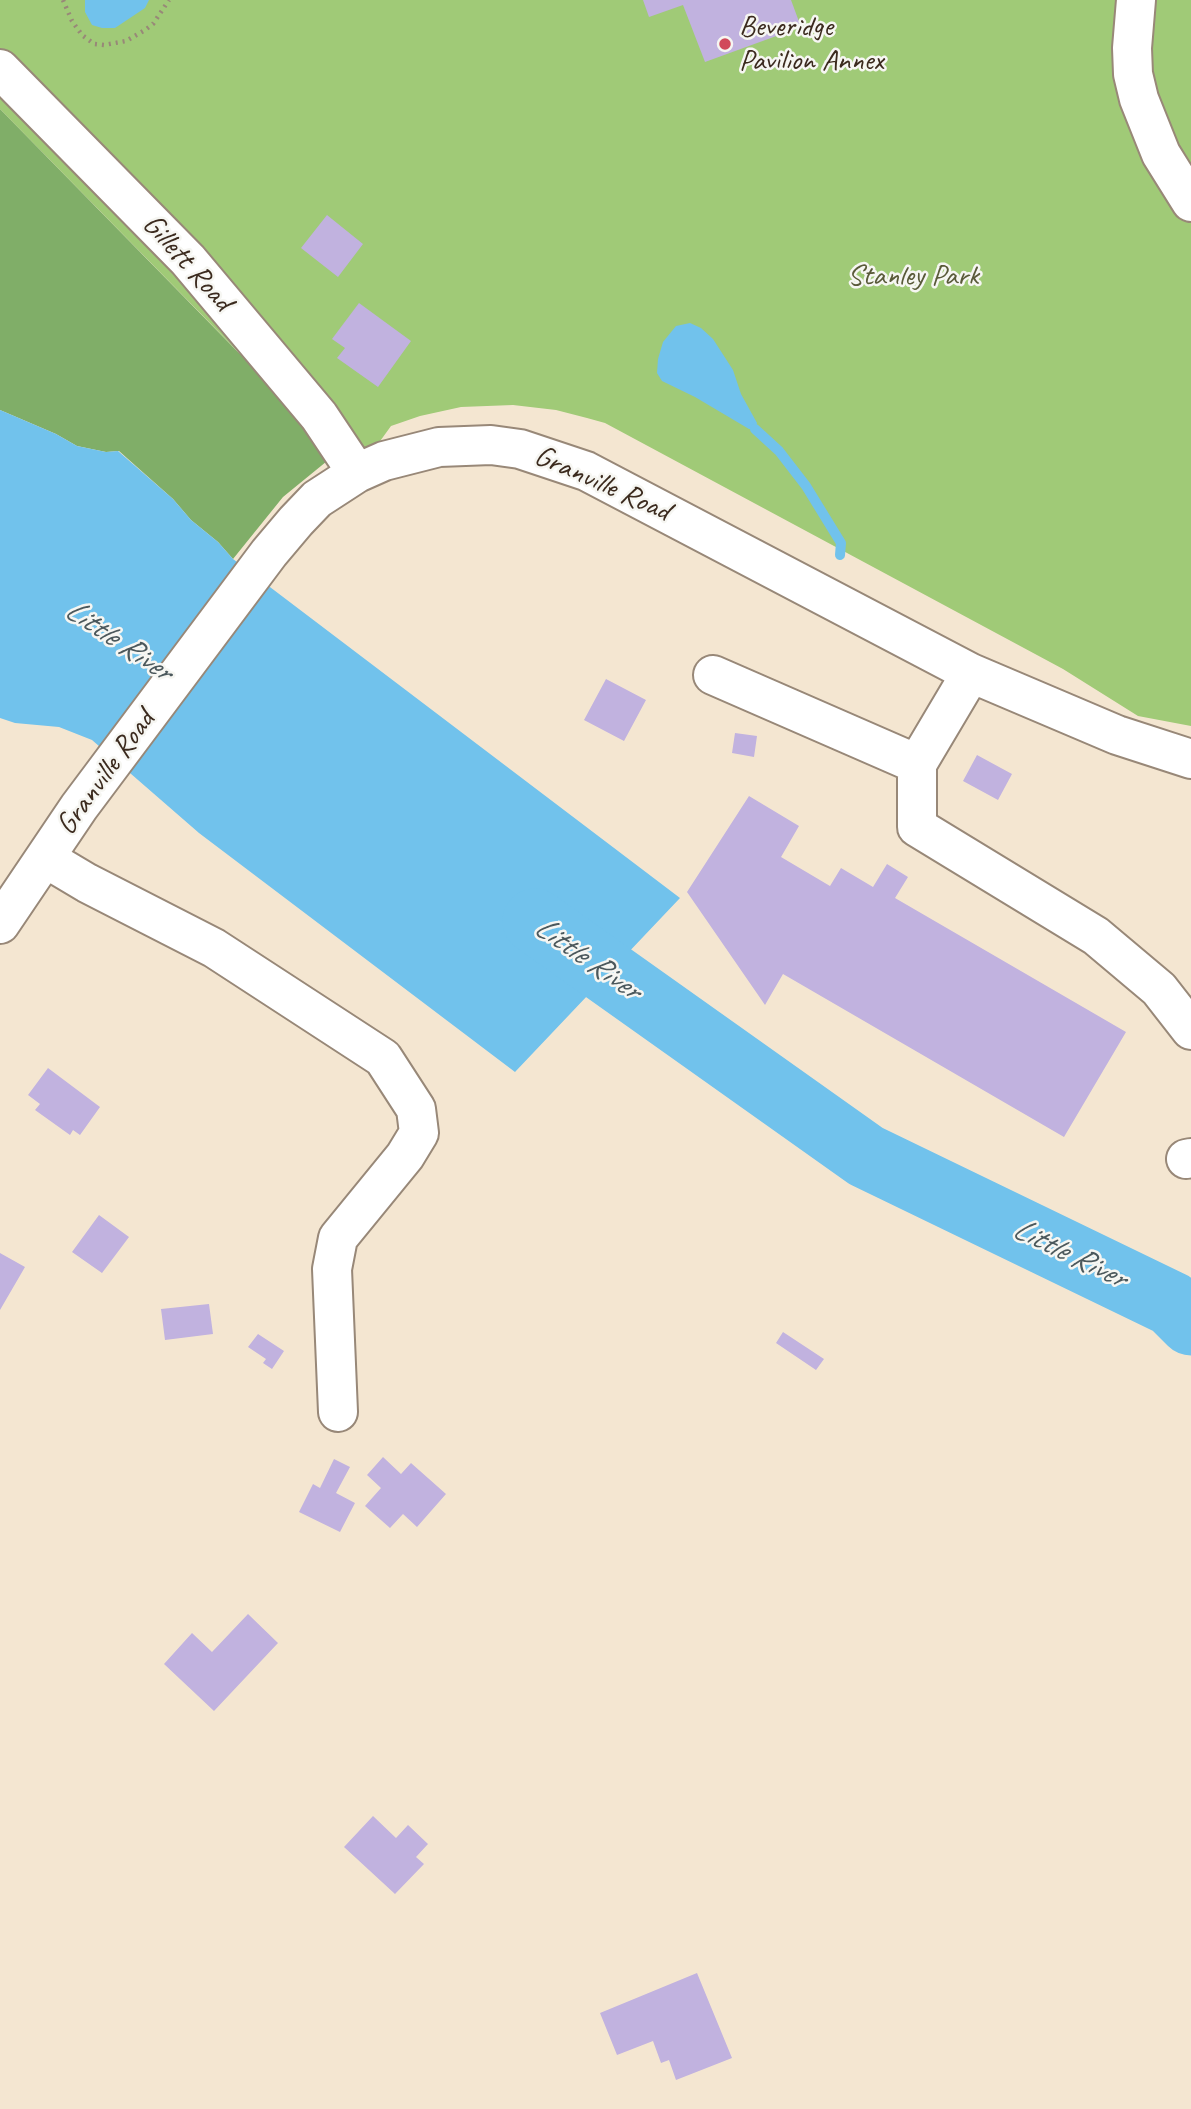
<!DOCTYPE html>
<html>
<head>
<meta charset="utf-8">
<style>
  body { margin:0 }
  canvas { display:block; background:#f4e6d1 }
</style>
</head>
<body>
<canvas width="1191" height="2109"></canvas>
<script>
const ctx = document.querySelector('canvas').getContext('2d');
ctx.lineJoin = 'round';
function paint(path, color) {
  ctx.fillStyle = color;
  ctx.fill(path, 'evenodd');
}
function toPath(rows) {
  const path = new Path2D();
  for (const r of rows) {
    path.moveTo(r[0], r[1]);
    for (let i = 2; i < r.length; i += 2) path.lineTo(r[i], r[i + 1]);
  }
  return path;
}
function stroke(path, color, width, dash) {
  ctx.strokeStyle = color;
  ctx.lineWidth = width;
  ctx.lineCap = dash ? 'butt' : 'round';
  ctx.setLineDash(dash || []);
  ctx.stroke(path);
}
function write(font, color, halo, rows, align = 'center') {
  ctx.font = font + ' Caveat,sans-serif';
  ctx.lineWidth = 5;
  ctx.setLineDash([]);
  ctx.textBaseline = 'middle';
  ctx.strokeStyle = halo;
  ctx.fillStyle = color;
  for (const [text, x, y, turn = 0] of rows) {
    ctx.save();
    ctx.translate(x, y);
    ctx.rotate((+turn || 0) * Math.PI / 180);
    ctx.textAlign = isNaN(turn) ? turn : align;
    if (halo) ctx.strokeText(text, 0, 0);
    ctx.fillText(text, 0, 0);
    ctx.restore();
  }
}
paint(toPath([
  [0,0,1191,0,1191,726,1138,716,1063,669,605,423,587,418,556,410,513,405,461,407,420,416,391,426,357,473,0,109]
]), '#a0ca77');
paint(toPath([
  [0,109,329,445,332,457,283,497,233,559,218,542,191,520,173,499,119,451,106,452,77,446,56,434,0,410]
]), '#80ae68');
paint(toPath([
  [85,0,149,0,145,8,115,28,102,28,92,25,85,12],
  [690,323,701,328,713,339,733,370,741,394,757,423,755,429,749,429,695,397,662,381,657,373,658,359,663,342,676,326],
  [0,410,56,434,77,446,106,452,118,451,173,499,191,520,218,542,233,559,680,898,515,1072,199,833,92,740,59,727,15,723,0,718]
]), '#71c2ec');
stroke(toPath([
  [755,429,779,451,806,486,841,543,840,555]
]), '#71c2ec', 10);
stroke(toPath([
  [535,921,866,1156,1172,1304,1191,1323]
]), '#71c2ec', 65);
paint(toPath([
  [643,0,791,0,801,27,705,62,683,5,649,17],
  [327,215,363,244,338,277,301,248],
  [359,303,411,341,378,387,337,358,345,348,332,339],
  [606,679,646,700,624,741,584,720],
  [735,733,757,736,754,757,732,753],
  [977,755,1012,774,998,800,963,781],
  [749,796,799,826,781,857,830,886,841,868,873,887,887,864,908,877,895,898,1126,1032,1064,1137,783,974,765,1005,687,892],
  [48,1068,100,1107,80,1135,73,1130,70,1135,35,1110,40,1104,28,1095],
  [99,1215,129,1237,102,1273,72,1252],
  [0,1253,25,1267,0,1310],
  [209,1304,213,1334,165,1340,161,1309],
  [783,1332,824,1359,816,1370,776,1343],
  [258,1334,284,1351,272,1369,263,1363,266,1359,248,1347],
  [383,1457,401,1474,411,1463,446,1494,417,1527,403,1514,390,1528,365,1506,381,1488,367,1475],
  [334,1459,350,1467,336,1493,355,1503,340,1532,299,1512,313,1484,320,1488],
  [248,1614,278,1643,214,1711,164,1664,192,1633,212,1652],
  [373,1816,396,1838,408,1825,428,1844,416,1857,424,1864,395,1894,344,1847],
  [697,1973,732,2058,676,2080,669,2060,661,2063,653,2041,617,2055,600,2013]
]), '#c1b2df');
const minor = toPath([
  [1136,0,1132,48,1133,74,1139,99,1161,154,1191,202],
  [0,69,188,260,319,416,357,473],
  [971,673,917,764,917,827,1096,936,1159,989,1191,1030],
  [713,675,917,764],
  [45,858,87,883,214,948,383,1058,416,1109,419,1133,405,1156,338,1238,332,1269,338,1412],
  [0,924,79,807,269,553,296,521,317,499,357,473,384,461,439,447,491,445,520,449,586,471,971,673,1117,735,1191,759],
  [1186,1159,1191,1158]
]);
stroke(minor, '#988878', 42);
stroke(toPath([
  [63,0,72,21,82,35,94,44,104,45,126,41,145,30,153,24,169,0]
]), '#988878', 4.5, [2, 5]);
stroke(minor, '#fff', 38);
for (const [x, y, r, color] of [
  [725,44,7,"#d1495b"]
]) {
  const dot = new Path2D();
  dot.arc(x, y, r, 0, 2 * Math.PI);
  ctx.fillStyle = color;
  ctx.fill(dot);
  stroke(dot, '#f6f6f2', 2.5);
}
write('30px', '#3b2a1e', '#f6f6f2', [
  ["Beveridge",739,27],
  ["Pavilion Annex",739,61]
], 'left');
write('30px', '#3b2a1e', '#f6f6f2', [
  ["Gillett Road",187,263,48],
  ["Granville Road",602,484,24],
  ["Granville Road",106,773,-54]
]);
write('30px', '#595a39', '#f6f6f2', [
  ["Stanley Park",913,276]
]);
write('italic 32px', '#4b585c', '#f6f6f2', [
  ["Little River",118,641,34],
  ["Little River",587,959,35],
  ["Little River",1069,1254,26]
]);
</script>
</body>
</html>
